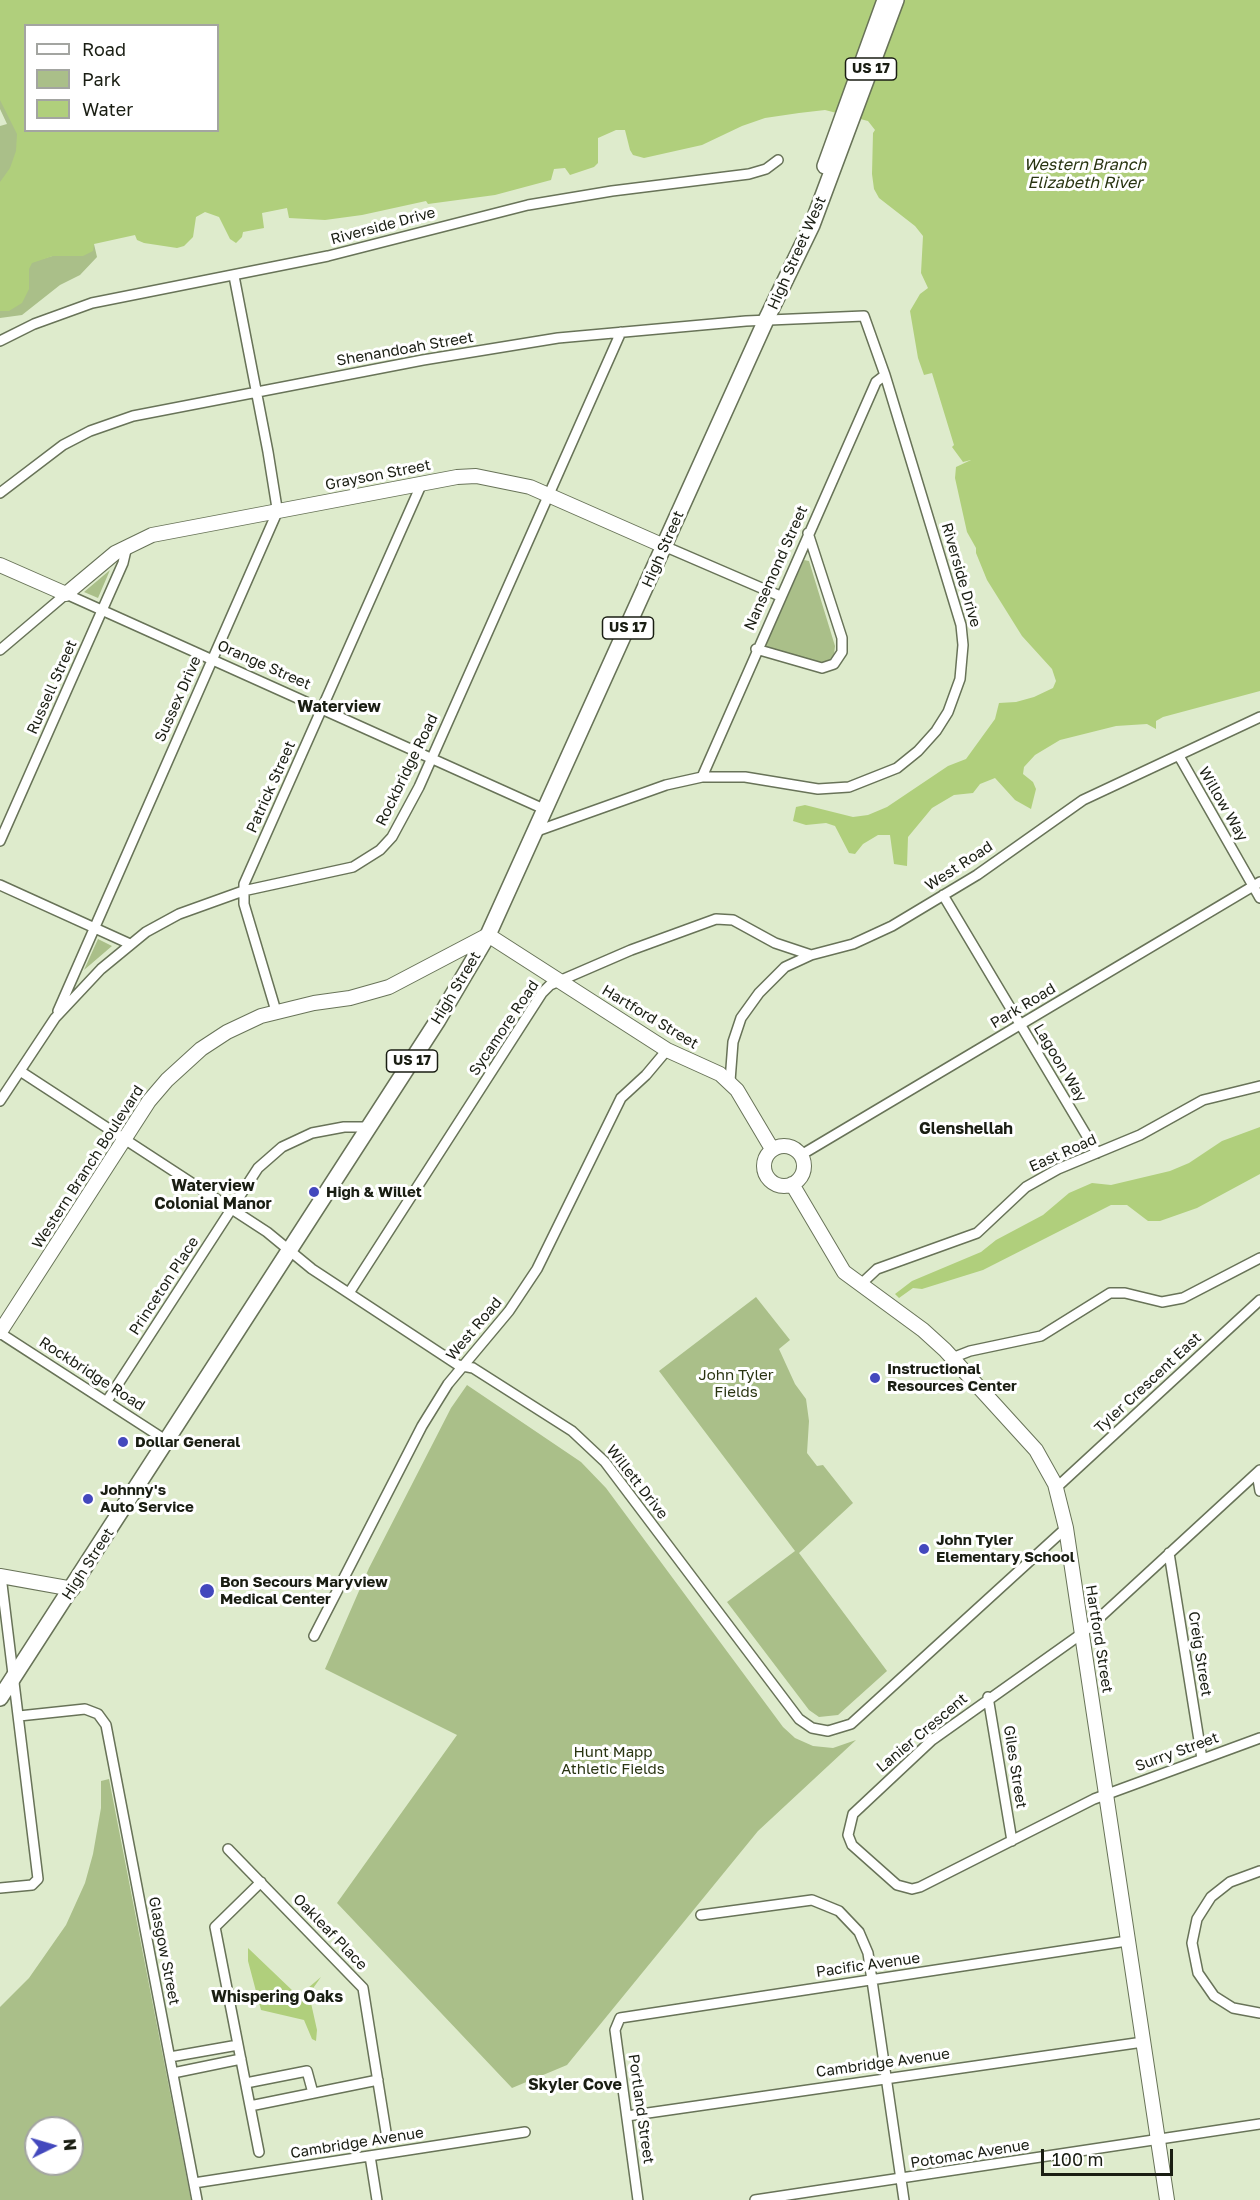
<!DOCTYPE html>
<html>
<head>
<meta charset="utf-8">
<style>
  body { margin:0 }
  #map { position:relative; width:1260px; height:2200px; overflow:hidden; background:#deebcc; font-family:"Golos Text",sans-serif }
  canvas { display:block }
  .legend { position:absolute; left:24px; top:24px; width:195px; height:108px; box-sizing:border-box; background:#fff; border:2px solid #a3a5a1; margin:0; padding:8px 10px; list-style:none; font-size:18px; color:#1a1e13 }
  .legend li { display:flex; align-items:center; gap:12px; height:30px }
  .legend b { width:30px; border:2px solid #a3a5a1 }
  .north { position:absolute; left:24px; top:2116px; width:60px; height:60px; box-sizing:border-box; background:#fff; border:2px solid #a3a5a1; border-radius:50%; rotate:85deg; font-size:16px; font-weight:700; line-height:24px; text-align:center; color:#1a1e13 }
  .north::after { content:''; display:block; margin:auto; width:21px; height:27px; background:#4348bd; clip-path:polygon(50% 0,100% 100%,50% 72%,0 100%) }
  .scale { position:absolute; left:1041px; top:2149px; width:132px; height:27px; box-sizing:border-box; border:3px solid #1a1e13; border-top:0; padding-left:8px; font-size:18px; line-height:21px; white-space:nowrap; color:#1a1e13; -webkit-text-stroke:4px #fff; paint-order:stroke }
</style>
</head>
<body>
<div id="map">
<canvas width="1260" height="2200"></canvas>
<ul class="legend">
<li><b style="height:8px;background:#fff"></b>Road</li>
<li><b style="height:16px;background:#aabf89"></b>Park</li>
<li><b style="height:16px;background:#b0cf7c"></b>Water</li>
</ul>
<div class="north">N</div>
<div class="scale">100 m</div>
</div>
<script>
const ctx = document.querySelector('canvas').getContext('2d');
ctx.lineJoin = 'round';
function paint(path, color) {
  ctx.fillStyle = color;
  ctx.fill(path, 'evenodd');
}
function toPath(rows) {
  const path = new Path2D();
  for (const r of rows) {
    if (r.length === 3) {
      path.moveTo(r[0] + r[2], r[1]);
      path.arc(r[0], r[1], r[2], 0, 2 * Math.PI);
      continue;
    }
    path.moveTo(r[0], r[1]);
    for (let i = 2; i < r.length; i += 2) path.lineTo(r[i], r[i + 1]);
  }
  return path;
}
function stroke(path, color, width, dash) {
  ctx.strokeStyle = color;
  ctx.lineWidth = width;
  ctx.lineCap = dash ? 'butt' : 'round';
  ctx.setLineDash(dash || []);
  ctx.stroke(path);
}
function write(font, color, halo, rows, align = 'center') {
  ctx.font = font + ' "Golos Text",sans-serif';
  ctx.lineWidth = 6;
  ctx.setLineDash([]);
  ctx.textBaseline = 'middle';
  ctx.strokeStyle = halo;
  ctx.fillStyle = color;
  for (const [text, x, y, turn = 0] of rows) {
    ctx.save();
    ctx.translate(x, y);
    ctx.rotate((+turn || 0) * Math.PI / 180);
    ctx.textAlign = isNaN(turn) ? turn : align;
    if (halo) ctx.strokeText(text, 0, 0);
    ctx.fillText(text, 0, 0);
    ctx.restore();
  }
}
paint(toPath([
  [0,80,27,155,0,199,0,126,7,124,0,109],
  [94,244,97,257,80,275,60,285,22,315,0,318,0,277,10,268],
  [804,560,809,561,835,646,834,655,829,661,820,663,765,647],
  [110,570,98,598,84,592],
  [98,939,112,946,84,970],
  [756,1297,790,1340,779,1349,795,1384,806,1399,809,1421,807,1453,817,1466,823,1465,853,1503,799,1553,887,1671,838,1715,819,1717,809,1710,727,1602,795,1551,659,1371],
  [467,1385,581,1462,606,1488,783,1727,795,1738,813,1746,833,1748,856,1740,758,1831,567,2065,512,2088,337,1903,457,1735,325,1669,369,1568,451,1408],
  [109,1779,191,2200,0,2200,0,2007,29,1978,66,1925,85,1883,93,1854,101,1808,101,1781],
  [36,2128,72,2128,72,2164,36,2164]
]), '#aabf89');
paint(toPath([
  [0,0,1260,0,1260,691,1163,717,1156,721,1156,729,1147,724,1116,726,1060,740,1035,755,1024,767,1023,774,1033,782,1036,789,1031,809,1015,800,995,778,980,784,973,793,954,795,932,808,908,837,907,866,894,864,890,835,878,835,863,844,855,854,849,853,835,826,826,823,806,825,793,821,796,807,805,805,853,817,868,815,887,807,948,766,966,759,995,719,999,703,1016,702,1034,697,1053,688,1056,681,1052,669,1022,636,987,580,976,553,976,548,967,532,955,478,956,467,971,460,963,462,952,447,954,445,932,373,924,375,918,358,910,311,920,294,928,288,921,273,923,236,915,226,879,198,874,189,872,174,873,133,875,130,868,121,825,110,799,113,765,118,742,126,702,145,644,158,633,155,630,150,625,130,616,130,598,138,598,163,594,167,570,175,565,168,554,169,551,180,495,195,428,204,426,201,362,215,325,220,289,218,287,208,262,213,264,228,243,232,242,237,236,243,230,239,219,217,205,212,196,217,193,237,184,246,177,248,144,243,137,240,135,235,94,244,93,251,83,256,53,256,32,263,29,269,29,289,22,303,9,311,0,311,0,182,10,168,16,151,17,134,0,100],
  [26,26,218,26,218,130,26,130],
  [1260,1127,1260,1174,1197,1208,1160,1221,1148,1221,1127,1205,1111,1205,983,1270,922,1289,913,1288,899,1298,895,1294,912,1281,981,1252,996,1240,1043,1215,1069,1193,1092,1183,1111,1185,1170,1171,1189,1163,1222,1141],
  [248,1948,294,1992,302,1993,321,1977,309,1994,317,2030,316,2041,312,2039,304,2020,261,2010,248,1961]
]), '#b0cf7c');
const street = toPath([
  [0,341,34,324,92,303,328,256,528,205,612,191,749,174,766,169,778,160],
  [0,493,63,445,90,431,133,416,423,360,558,338,746,321,864,316,885,375,961,625,963,645,960,679,948,712,936,731,918,751,897,768,849,787,818,789,745,777,702,777,666,785,537,831],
  [664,546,780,596],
  [756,649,822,668,834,664,842,652,842,638,808,533],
  [0,650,66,594,546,810],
  [1179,756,1260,898],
  [702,777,876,382,885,375],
  [0,841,123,563,127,546],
  [0,885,130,944],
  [943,895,1097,1153],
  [58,1011,275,517,277,508,268,452,234,276],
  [276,1011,244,904,244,884,422,483],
  [20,1071,267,1232,312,1269,458,1365,473,1368,572,1431,605,1462,799,1719,812,1728,828,1731,851,1724,1066,1528],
  [730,1081,733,1042,741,1018,759,993,785,967,811,955,853,944,892,926,977,875,1083,800,1260,717],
  [0,1101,55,1018,101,969,146,932,179,914,243,891,353,867,380,850,392,837,419,787,621,332],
  [801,1155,1260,882],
  [860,1285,877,1269,977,1233,1026,1187,1058,1169,1140,1135,1203,1100,1260,1086],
  [349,1293,542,993,550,985,631,950,716,919,733,920,775,943,811,955],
  [0,1333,167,1441],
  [952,1358,970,1351,1041,1336,1110,1293,1125,1293,1162,1302,1183,1298,1260,1258],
  [107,1401,258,1168,282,1147,312,1133,344,1127,369,1127],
  [1260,1470,1084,1632,932,1740,853,1814,848,1835,852,1845,897,1885,912,1889,920,1887,1094,1799,1260,1738],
  [1257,1473,1260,1491],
  [1056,1488,1260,1300],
  [1169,1553,1202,1759],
  [314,1636,422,1426,448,1384,509,1311,537,1269,621,1098,646,1075,667,1050],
  [988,1697,1012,1841],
  [19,1716,85,1709,98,1714,106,1725,197,2200],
  [228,1849,363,1988,386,2132],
  [1260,1871,1230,1882,1211,1897,1197,1919,1192,1943,1198,1973,1214,1996,1233,2008,1260,2013],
  [0,1888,32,1885,38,1879,1,1576],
  [701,1915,812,1900,839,1911,859,1932,868,1953,904,2200],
  [170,2057,238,2045],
  [173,2073,241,2059],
  [246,2083,307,2071,313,2093],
  [250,2106,378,2080],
  [627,2116,1143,2042],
  [259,2152,215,1927,261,1882],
  [370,2156,377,2200],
  [194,2183,525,2132],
  [638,2200,615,2030,620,2018,1127,1941],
  [755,2200,1260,2124]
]);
const secondary = toPath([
  [0,565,66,594,115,553,152,535,457,477,476,476,530,487,664,546],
  [784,1166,20],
  [792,1184,844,1272,923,1330,945,1350,1036,1450,1055,1484,1066,1528,1167,2200],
  [0,1332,149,1101,167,1080,201,1049,227,1032,261,1016,314,1003,350,998,389,987,488,935,667,1050,720,1074,737,1090,772,1149],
  [0,1576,73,1589]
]);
const primary = toPath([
  [825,166,885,0],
  [0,1698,438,1020,488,935,766,320,812,225,896,0]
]);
stroke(street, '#687358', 12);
stroke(secondary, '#687358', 16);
stroke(primary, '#687358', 18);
stroke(street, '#fff', 9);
stroke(secondary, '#fff', 14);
stroke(primary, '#fff', 15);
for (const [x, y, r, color] of [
  [314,1192,6,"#4348bd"],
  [875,1378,6,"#4348bd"],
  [123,1442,6,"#4348bd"],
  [88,1499,6,"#4348bd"],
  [924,1549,6,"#4348bd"],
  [207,1591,8,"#4348bd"]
]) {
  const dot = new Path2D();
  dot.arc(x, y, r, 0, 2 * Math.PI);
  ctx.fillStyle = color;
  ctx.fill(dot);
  stroke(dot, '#fff', 2);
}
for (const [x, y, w] of [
  [871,69,51],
  [628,628,51],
  [412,1061,51]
]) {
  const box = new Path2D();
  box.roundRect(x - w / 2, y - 11, w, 22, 4.5);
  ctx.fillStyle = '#fff';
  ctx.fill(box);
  stroke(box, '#1a1e13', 1.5);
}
write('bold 14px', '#1a1e13', null, [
  ["US 17",871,69],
  ["US 17",628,628],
  ["US 17",412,1061]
]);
write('15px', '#1a1e13', '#fff', [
  ["Riverside Drive",383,226,-15],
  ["High Street West",797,253,-66],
  ["Shenandoah Street",405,349,-10],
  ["Grayson Street",378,475,-11],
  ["High Street",663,549,-66],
  ["Nansemond Street",776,568,-66],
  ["Riverside Drive",961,575,74],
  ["Orange Street",264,665,24],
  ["Russell Street",52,687,-66],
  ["Sussex Drive",178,699,-66],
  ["Rockbridge Road",407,770,-64],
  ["Patrick Street",271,787,-66],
  ["Willow Way",1223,804,60],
  ["West Road",959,866,-33],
  ["High Street",456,988,-59],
  ["Park Road",1023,1006,-31],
  ["Hartford Street",650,1017,31],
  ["Sycamore Road",504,1028,-56],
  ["Lagoon Way",1060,1063,59],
  ["East Road",1063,1153,-24],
  ["Western Branch Boulevard",88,1167,-57],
  ["Princeton Place",164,1286,-57],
  ["West Road",474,1329,-50],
  ["Rockbridge Road",92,1374,33],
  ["Tyler Crescent East",1148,1383,-43],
  ["Willett Drive",637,1482,52],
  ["High Street",88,1564,-57],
  ["Hartford Street",1099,1639,81],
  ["Creig Street",1200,1654,81],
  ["Lanier Crescent",922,1733,-40],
  ["Surry Street",1177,1752,-20],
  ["Giles Street",1015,1767,81],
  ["Oakleaf Place",330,1932,46],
  ["Glasgow Street",164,1951,79],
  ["Pacific Avenue",868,1965,-8],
  ["Cambridge Avenue",883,2063,-8],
  ["Portland Street",641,2109,82],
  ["Cambridge Avenue",357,2143,-9],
  ["Potomac Avenue",970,2154,-9]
]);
write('bold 15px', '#1a1e13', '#fff', [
  ["High & Willet",326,1192],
  ["Instructional",887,1369],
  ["Resources Center",887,1386],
  ["Dollar General",135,1442],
  ["Johnny's",100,1490],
  ["Auto Service",100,1507],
  ["John Tyler",936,1540],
  ["Elementary School",936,1557],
  ["Bon Secours Maryview",220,1582],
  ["Medical Center",220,1599]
], 'left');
write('15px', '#293411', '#fff', [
  ["John Tyler",736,1375],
  ["Fields",736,1392],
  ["Hunt Mapp",613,1752],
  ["Athletic Fields",613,1769]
]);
write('italic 16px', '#293512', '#fff', [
  ["Western Branch",1085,165],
  ["Elizabeth River",1085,183]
]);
write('bold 16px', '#1a1e13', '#fff', [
  ["Waterview",339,707],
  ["Glenshellah",966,1129],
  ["Waterview",213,1186],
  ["Colonial Manor",213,1204],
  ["Whispering Oaks",277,1997],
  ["Skyler Cove",575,2085]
]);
</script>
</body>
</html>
